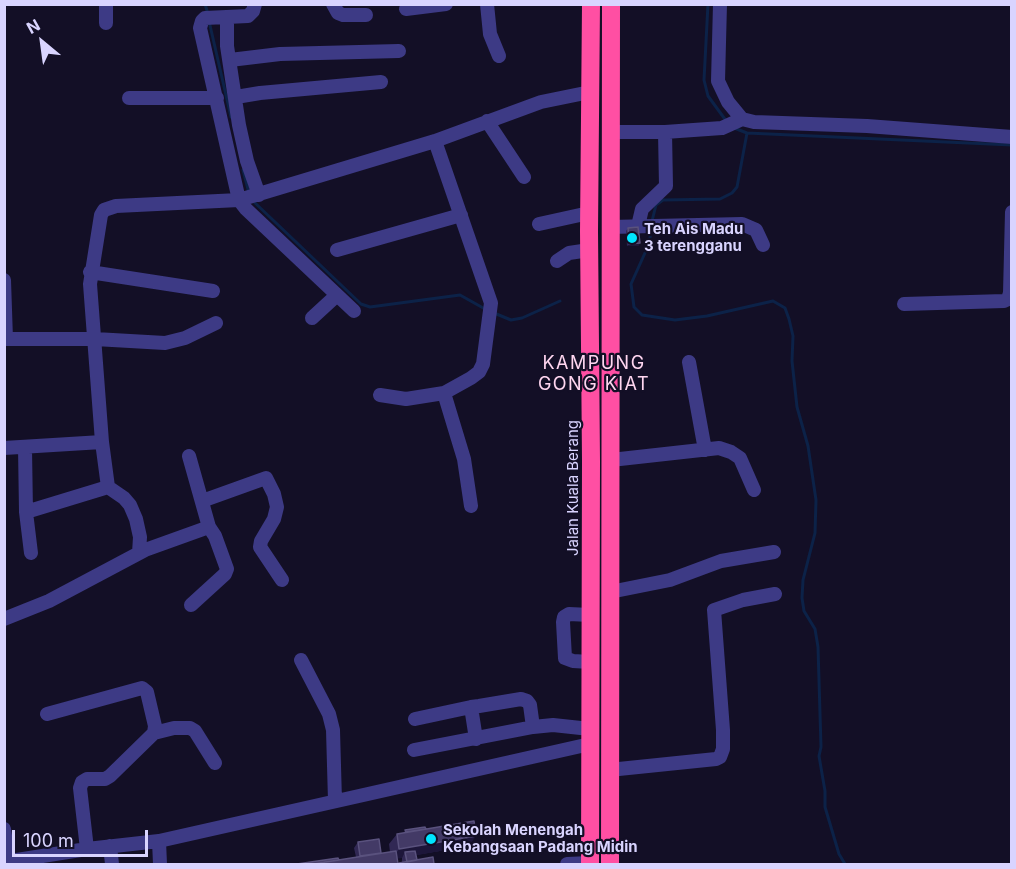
<!DOCTYPE html>
<html>
<head>
<meta charset="utf-8">
<style>
  body { margin:0 }
  #map { position:relative; width:1016px; height:869px; overflow:hidden; background:#130f26; font-family:Inter,sans-serif }
  canvas { display:block }
  .frame { position:absolute; inset:0; border:6px solid #d9d4ff; pointer-events:none }
  .north { position:absolute; left:12px; top:12px; width:60px; height:60px; -webkit-text-stroke:4px #130f26; paint-order:stroke; rotate:331deg; font-size:16px; font-weight:700; line-height:24px; text-align:center; color:#d9d4ff }
  .north::after { content:''; display:block; margin:auto; width:21px; height:27px; background:#d9d4ff; clip-path:polygon(50% 0,100% 100%,50% 72%,0 100%) }
  .scale { position:absolute; left:12px; top:830px; width:136px; height:27px; box-sizing:border-box; border:3px solid #d9d4ff; border-top:0; padding-left:8px; font-size:18px; line-height:21px; white-space:nowrap; color:#d9d4ff; -webkit-text-stroke:4px #130f26; paint-order:stroke }
</style>
</head>
<body>
<div id="map">
<canvas width="1016" height="869"></canvas>
<div class="frame"></div>
<div class="north">N</div>
<div class="scale">100 m</div>
</div>
<script>
const ctx = document.querySelector('canvas').getContext('2d');
ctx.lineJoin = 'round';
function toPath(rows) {
  const path = new Path2D();
  for (const r of rows) {
    path.moveTo(r[0], r[1]);
    for (let i = 2; i < r.length; i += 2) path.lineTo(r[i], r[i + 1]);
  }
  return path;
}
function stroke(path, color, width, dash) {
  ctx.strokeStyle = color;
  ctx.lineWidth = width;
  ctx.lineCap = dash ? 'butt' : 'round';
  ctx.setLineDash(dash || []);
  ctx.stroke(path);
}
function paint(path, color) {
  ctx.fillStyle = color;
  ctx.fill(path, 'evenodd');
}
function write(font, color, halo, rows, align = 'center') {
  ctx.font = font + ' Inter,sans-serif';
  ctx.lineWidth = 4.5;
  ctx.setLineDash([]);
  ctx.textBaseline = 'middle';
  ctx.strokeStyle = halo;
  ctx.fillStyle = color;
  for (const [text, x, y, turn = 0] of rows) {
    ctx.save();
    ctx.translate(x, y);
    ctx.rotate((+turn || 0) * Math.PI / 180);
    ctx.textAlign = isNaN(turn) ? turn : align;
    if (halo) ctx.strokeText(text, 0, 0);
    ctx.fillText(text, 0, 0);
    ctx.restore();
  }
}
stroke(toPath([
  [205,4,208,14],
  [708,4,704,80,708,96,727,122],
  [209,21,231,117],
  [734,128,747,133,1012,145],
  [243,170,249,193],
  [253,201,361,304,370,307,460,295,485,309],
  [652,221,656,205,663,200,720,199,732,193,737,187,747,133],
  [651,231,649,244,631,284,634,307,642,315,675,320,707,316,773,301,785,308,789,319,793,336,792,361,797,407,808,446,816,500,815,533,803,580,802,598,804,611,815,629,818,647,821,747,819,756,825,791,825,807,839,854,845,864],
  [494,313,511,320,522,318,560,301]
]), '#0c2248', 3);
stroke(toPath([
  [106,4,106,23],
  [333,4,338,13,343,15,366,15],
  [487,4,490,34,499,56],
  [720,4,718,81,728,102,742,119,754,122,867,126,1012,137],
  [406,9,446,4],
  [227,18,227,46,239,125,247,161,259,195],
  [230,60,280,54,399,51],
  [236,97,260,93,381,82],
  [129,98,217,98],
  [487,121,524,177],
  [610,132,665,132,722,128,742,119],
  [239,200,435,141,541,102,590,92],
  [239,200,246,209,354,311],
  [539,224,589,213],
  [638,226,642,209,666,186,665,132],
  [610,227,742,224,756,230,763,245],
  [337,250,461,215],
  [557,261,569,253,589,250],
  [90,272,213,291],
  [4,280,6,339],
  [904,304,1004,301,1008,299,1010,293,1012,212],
  [312,318,337,295],
  [4,339,95,339,165,343,185,338,216,323],
  [689,362,705,450],
  [444,393,464,459,471,506],
  [380,395,406,399,444,393,471,378,479,372,483,364,491,303,435,141],
  [4,448,102,442],
  [25,448,26,512,31,553],
  [189,456,209,527],
  [611,460,719,448,731,452,740,458,754,490],
  [202,501,266,478,274,494,277,507,274,519,261,541,260,547,282,580],
  [26,512,108,487],
  [139,553,140,537,136,519,130,505,124,498,108,487,102,442,90,284,101,215,104,210,116,206,239,200,200,28,202,21,205,18,248,16,253,11,255,4],
  [610,592,670,580,721,561,774,552],
  [4,619,49,601,145,550,209,527,215,536,227,569,225,574,191,605],
  [301,660,329,714,333,730,335,801],
  [590,662,573,661,565,658,563,622,564,617,569,614,590,615],
  [47,714,142,688,147,692,155,726,154,733],
  [415,719,471,707],
  [476,739,471,707,479,706,521,699,527,701,530,705,533,727],
  [414,750,533,727,553,725,590,729],
  [609,770,716,759,720,757,723,749,723,730,714,610,743,600,775,594],
  [4,829,9,862],
  [159,841,160,864],
  [110,846,112,864],
  [87,849,80,788,82,782,87,779,105,779,110,776,154,733,174,728,190,728,195,731,215,763],
  [4,862,87,849,159,841,590,744],
  [567,864,590,863]
]), '#3d3a85', 14);
stroke(toPath([
  [590,864,591,461,589,231,591,4],
  [610,864,611,4]
]), '#ff4fa3', 18);
paint(toPath([
  [628,228,640,243,638,246,627,246,626,231],
  [426,829,469,846,416,855,417,860,434,864,398,864,399,863,402,862,402,858,339,860,356,857,354,848,358,842,381,853,390,852,389,844,397,834,404,833,405,830]
]), '#312854');
paint(toPath([
  [640,243,638,246,627,246,629,244],
  [476,836,469,846,406,857,405,852,402,858,392,859,399,849]
]), '#1d163a');
const building = toPath([
  [638,227,640,243,629,244,628,228,638,227],
  [474,821,476,836,399,849,397,834,474,821],
  [425,827,426,829,406,832,405,830,425,827],
  [379,839,381,853,360,856,358,842,379,839],
  [396,851,398,864,313,864,396,851],
  [415,851,417,860,407,862,405,852,415,851],
  [433,857,434,864,400,864,399,863,433,857],
  [338,858,339,860,313,864,297,864,338,858]
]);
paint(building, '#433a66');
stroke(building, '#5a527e', 1.5);
for (const [x, y, r, color] of [
  [632,238,6,"#00e5ff"],
  [431,839,6,"#00e5ff"]
]) {
  const dot = new Path2D();
  dot.arc(x, y, r, 0, 2 * Math.PI);
  ctx.fillStyle = color;
  ctx.fill(dot);
  stroke(dot, '#130f26', 2);
}
write('bold 15px', '#d9d4ff', '#130f26', [
  ["Teh Ais Madu",644,229],
  ["3 terengganu",644,246],
  ["Sekolah Menengah",443,830],
  ["Kebangsaan Padang Midin",443,847]
], 'left');
write('15px', '#d9d4ff', '#130f26', [
  ["Jalan Kuala Berang",573,488,-90]
]);
ctx.letterSpacing = '1.5px';
write('18px', '#ffd6f0', '#130f26', [
  ["KAMPUNG",594,364],
  ["GONG KIAT",594,385]
]);
ctx.letterSpacing = '0px';
</script>
</body>
</html>
